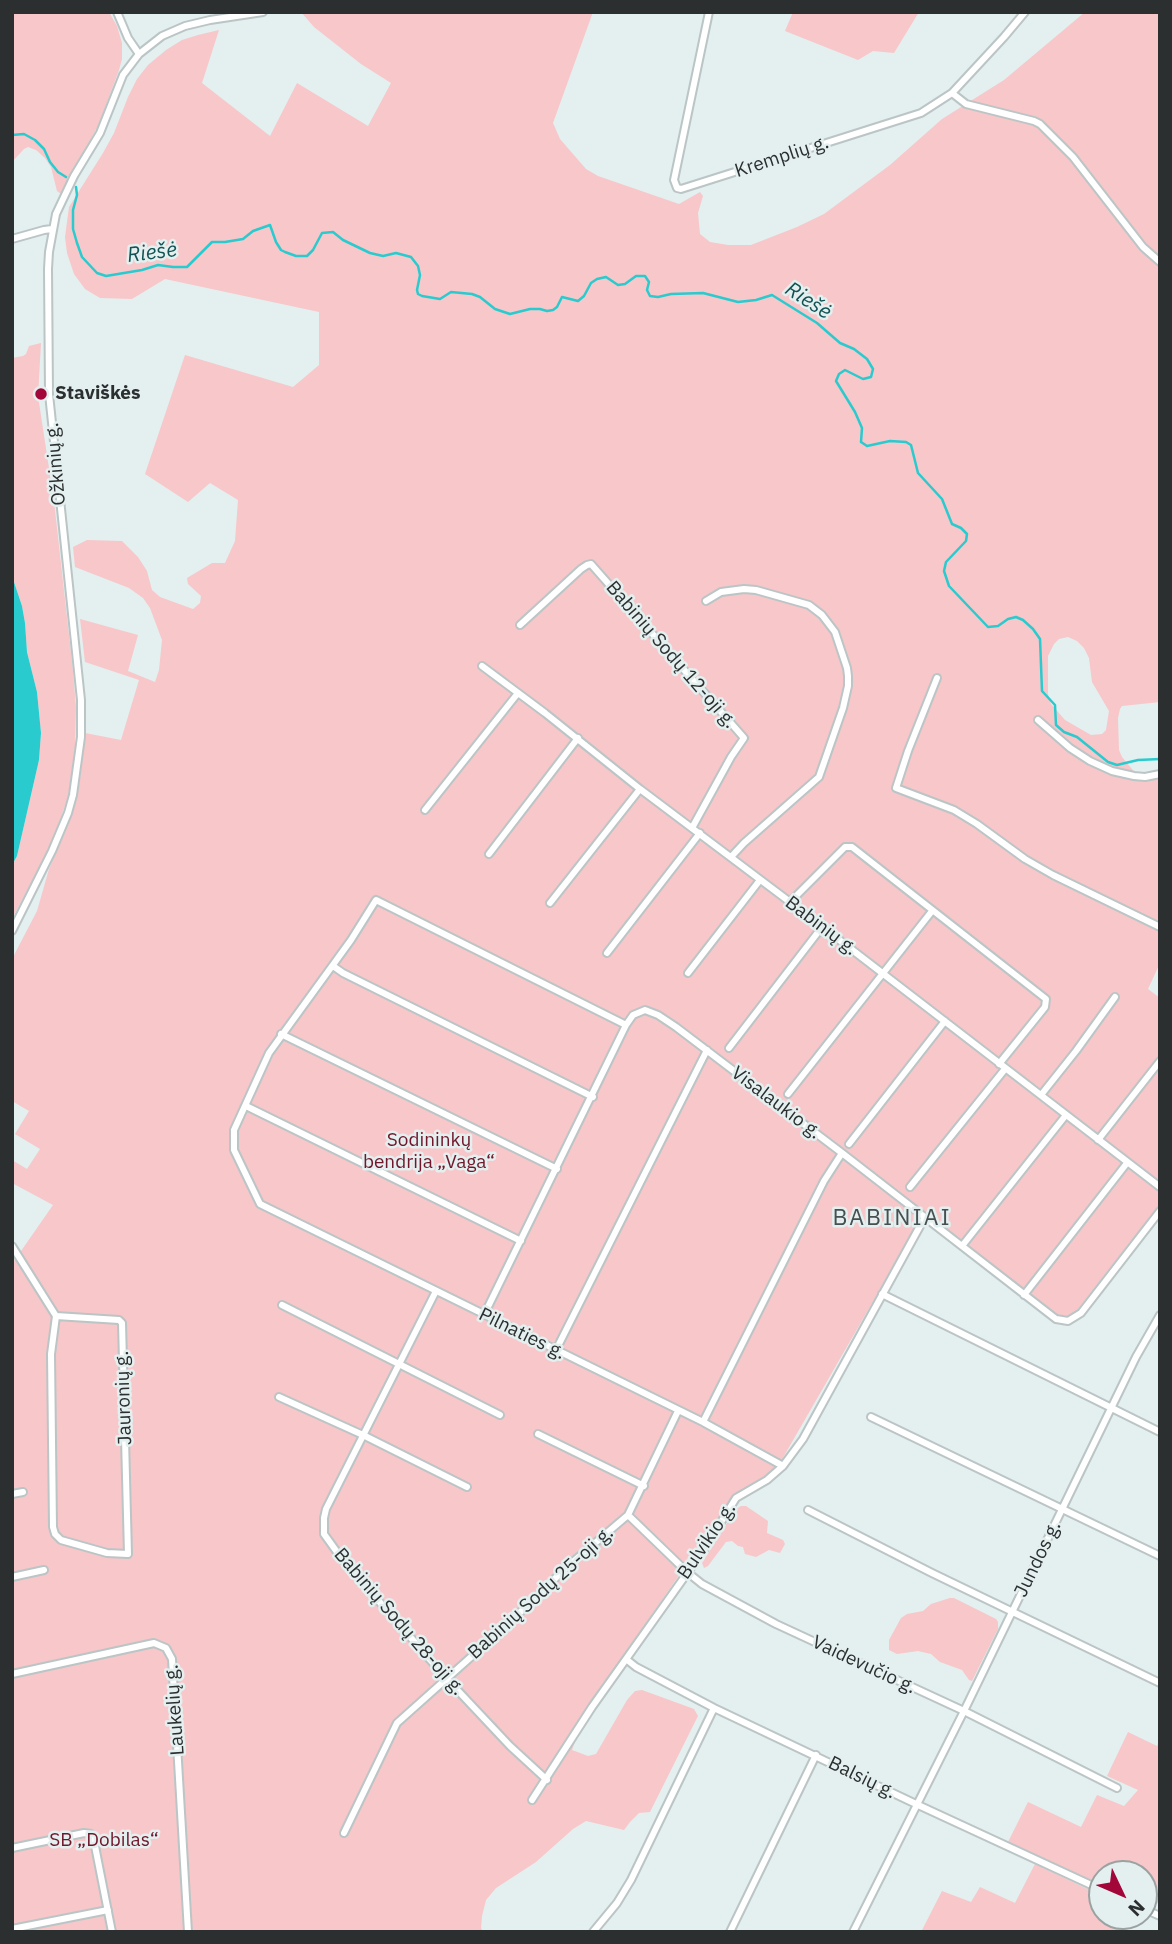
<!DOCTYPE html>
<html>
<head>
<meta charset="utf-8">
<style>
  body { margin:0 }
  #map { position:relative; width:1172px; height:1944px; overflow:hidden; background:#e4efef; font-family:"IBM Plex Sans",sans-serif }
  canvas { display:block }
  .frame { position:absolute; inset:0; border:14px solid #2b2f2f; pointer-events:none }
  .north { position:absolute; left:1088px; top:1860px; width:70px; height:70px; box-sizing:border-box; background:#e4efef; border:2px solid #9aa2a2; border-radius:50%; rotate:134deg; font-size:19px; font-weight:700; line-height:28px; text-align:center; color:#2b2f2f }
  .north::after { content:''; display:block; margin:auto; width:24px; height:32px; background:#a30639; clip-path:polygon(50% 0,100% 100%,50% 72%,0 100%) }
</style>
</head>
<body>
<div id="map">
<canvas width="1172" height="1944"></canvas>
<div class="frame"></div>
<div class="north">N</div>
</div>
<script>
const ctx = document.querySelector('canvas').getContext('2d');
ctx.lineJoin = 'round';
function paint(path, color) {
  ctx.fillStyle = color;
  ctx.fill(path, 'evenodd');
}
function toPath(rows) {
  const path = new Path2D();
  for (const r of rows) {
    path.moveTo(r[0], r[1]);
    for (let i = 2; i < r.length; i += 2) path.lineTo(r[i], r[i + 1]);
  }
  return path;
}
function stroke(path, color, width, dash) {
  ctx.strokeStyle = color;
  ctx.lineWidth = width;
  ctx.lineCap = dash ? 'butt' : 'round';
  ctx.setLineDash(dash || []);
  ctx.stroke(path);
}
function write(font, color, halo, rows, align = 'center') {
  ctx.font = font + ' "IBM Plex Sans",sans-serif';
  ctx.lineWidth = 5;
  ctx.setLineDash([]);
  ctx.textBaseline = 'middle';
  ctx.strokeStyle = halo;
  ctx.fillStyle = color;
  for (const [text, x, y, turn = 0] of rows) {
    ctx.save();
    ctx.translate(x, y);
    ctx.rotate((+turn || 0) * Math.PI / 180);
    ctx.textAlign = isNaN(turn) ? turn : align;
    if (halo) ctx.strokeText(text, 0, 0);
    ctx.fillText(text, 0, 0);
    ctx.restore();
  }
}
paint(toPath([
  [12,12,109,12,117,26,122,43,122,59,119,70,99,124,61,194,57,191,51,167,45,158,36,150,28,147,24,149,12,162],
  [301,12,593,12,553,123,560,139,586,169,598,176,679,204,700,192,703,196,698,213,700,234,710,242,728,245,751,245,797,227,824,214,890,165,942,119,1004,80,1085,12,1160,12,1160,702,1122,706,1120,709,1118,718,1119,750,1122,757,1136,774,1144,779,1160,778,1160,963,1148,989,1160,998,1160,1204,1075,1313,1066,1318,1061,1317,924,1213,777,1468,732,1498,587,1709,572,1750,588,1756,596,1754,627,1700,635,1691,642,1690,694,1709,698,1716,650,1812,639,1813,630,1822,624,1830,586,1821,573,1829,536,1862,496,1888,486,1900,482,1916,481,1928,483,1932,12,1932,12,1264,53,1205,12,1183,12,1160,27,1169,40,1149,15,1134,29,1111,12,1101,12,959,37,911,49,869,69,823,75,802,80,778,85,733,121,740,139,680,85,662,80,619,138,635,128,671,155,682,159,670,162,640,150,608,143,598,129,588,75,567,73,547,87,540,122,541,138,557,147,571,152,590,160,597,193,609,200,603,201,596,188,584,187,578,212,563,225,563,235,541,238,500,210,483,188,502,145,474,185,355,293,387,319,365,319,312,165,279,132,299,100,298,85,289,74,274,67,253,65,237,69,207,103,153,114,133,128,97,137,79,148,65,166,50,182,40,198,35,219,30,202,83,270,136,297,83,368,126,391,83,361,64,314,27],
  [1068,637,1077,641,1084,648,1089,658,1092,682,1109,711,1106,730,1102,734,1091,735,1065,720,1051,704,1048,694,1048,656,1054,644,1059,639],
  [793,12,919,12,894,53,873,51,858,60,785,31],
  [41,343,38,396,54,501,73,671,76,707,75,751,68,797,60,820,49,848,12,919,12,865,17,856,39,760,41,733,37,692,27,652,25,623,22,606,12,576,12,358,23,356,26,354,29,346],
  [741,1506,746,1506,768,1521,767,1533,783,1540,785,1544,780,1553,769,1550,756,1557,745,1554,743,1547,738,1546,732,1541,726,1542,708,1566,704,1568,702,1563,736,1509],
  [950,1598,954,1598,996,1619,998,1622,998,1629,972,1681,969,1680,962,1670,940,1662,931,1654,918,1651,897,1654,889,1650,889,1640,901,1618,907,1614,923,1611,931,1604],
  [1128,1732,1157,1746,1160,1741,1160,1903,1155,1904,1144,1904,1144,1874,1102,1874,1102,1885,1008,1842,1028,1802,1081,1827,1097,1795,1124,1806,1138,1790,1107,1776],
  [1035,1864,1102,1896,1102,1916,1134,1916,1126,1932,921,1932,942,1891,971,1902,980,1887,1015,1903]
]), '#f7c7ca');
paint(toPath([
  [12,576,22,606,25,623,27,652,37,692,41,733,39,760,17,856,12,865]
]), '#29cbce');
stroke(toPath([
  [12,135,24,134,35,140,44,149,50,162,58,172,66,177],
  [76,187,77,195,73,210,73,229,77,243,82,257,97,273,106,276,142,270,158,265,173,267,187,267,212,242,225,242,243,239,253,231,270,225,276,242,281,250,285,252,296,256,307,256,313,250,322,233,333,232,343,240,370,253,383,256,396,253,411,257,418,266,420,275,417,290,418,294,422,296,440,299,451,292,472,294,480,297,495,309,510,314,530,309,540,309,547,311,553,310,557,307,562,297,578,301,584,296,591,283,597,279,606,277,618,285,625,284,636,276,645,276,649,282,647,290,650,296,658,297,671,294,703,293,738,302,756,300,772,295,817,323,840,343,854,349,867,359,873,369,871,377,863,379,845,370,839,374,836,381,855,412,862,428,861,442,867,446,890,441,906,442,911,445,918,473,942,499,952,524,961,528,967,534,966,541,946,562,944,571,949,586,988,627,998,626,1008,619,1016,617,1023,620,1033,629,1040,639,1042,691,1055,705,1056,725,1064,732,1077,737,1108,762,1117,765,1138,760,1160,759]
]), '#29cbce', 2.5);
const minor = toPath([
  [117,12,128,38,139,54],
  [709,12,674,180,677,188,681,189,921,113,952,93,1004,37,1025,12],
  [952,93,966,104,1034,121,1040,124,1073,157,1143,247,1160,262],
  [12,239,44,230,52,229],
  [706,601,721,592,744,589,756,590,809,605,822,615,835,632,847,668,848,676,848,686,843,708,819,777,744,843,731,857],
  [520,625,581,569,587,565,591,564,744,738,731,757,692,828],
  [482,666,545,713,640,789,790,902,1160,1187],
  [937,678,908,751,896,788,954,810,977,824,1025,859,1053,875,1160,927],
  [1038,720,1070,748,1090,761,1112,771,1134,776,1145,777,1160,774],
  [425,810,518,693],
  [489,854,578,738],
  [790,902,845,847,852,847,1046,999,1045,1007,999,1064],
  [550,903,640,789],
  [12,931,52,851,68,813,73,795,81,737,81,700,49,394,48,269,49,252,56,214,74,176,100,133,123,75,139,54,162,36,185,26,210,20,263,12],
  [607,953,700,833],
  [333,966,343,973,593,1097],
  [688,973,760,880],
  [626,1025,376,900,351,940,269,1053,234,1130,234,1150,260,1204,703,1422,783,1466],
  [281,1034,557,1169],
  [729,1048,822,927],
  [788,1094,932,911],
  [1041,1095,1076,1051,1115,997],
  [246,1106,521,1241],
  [1098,1140,1160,1061],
  [849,1144,945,1021],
  [910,1187,1005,1069],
  [12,1246,56,1316,119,1320,122,1323,128,1554,107,1553,61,1540,55,1534,53,1527,51,1354,56,1316],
  [962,1246,1066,1115],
  [436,1291,326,1509,324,1518,324,1534,342,1559,447,1679,510,1746,547,1780],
  [882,1294,1160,1432],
  [1024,1295,1127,1163],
  [282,1305,500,1415],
  [484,1315,626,1025,633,1015,645,1010,658,1015,676,1027,842,1153,1056,1319,1068,1321,1081,1313,1160,1211],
  [556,1350,707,1050],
  [279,1397,363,1435,467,1487],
  [871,1417,1160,1556],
  [703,1422,824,1181,842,1153],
  [538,1434,644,1486],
  [12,1494,23,1492],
  [808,1510,932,1573,1160,1683],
  [628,1515,687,1572,702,1584,776,1624,964,1711,1117,1788],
  [12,1577,44,1570],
  [626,1659,636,1667,714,1708,916,1804,1102,1890],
  [12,1674,154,1643,166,1648,172,1659,188,1932],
  [532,1800,592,1707,705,1548,736,1498,767,1480,783,1466,803,1439,925,1217],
  [344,1833,397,1723,509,1623,568,1566,628,1515,678,1411],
  [12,1848,84,1833,91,1834,94,1841,112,1932],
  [1144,1909,1160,1916],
  [12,1929,108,1910],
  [593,1932,617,1903,631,1880,714,1708],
  [730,1932,816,1755],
  [853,1932,964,1711,1136,1357,1160,1315]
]);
stroke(minor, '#bbc5c5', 10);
stroke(minor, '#fff', 6);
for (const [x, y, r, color] of [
  [41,394,7,"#a30639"]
]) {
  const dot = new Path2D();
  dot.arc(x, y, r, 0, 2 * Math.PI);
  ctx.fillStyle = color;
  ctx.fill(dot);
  stroke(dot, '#e4efef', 2.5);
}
write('19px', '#2b2f2f', '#e4efef', [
  ["Kremplių g.",782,157,-18],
  ["Ožkinių g.",56,464,-95],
  ["Babinių Sodų 12-oji g.",671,655,49],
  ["Babinių g.",821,926,37],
  ["Visalaukio g.",776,1103,37],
  ["Pilnaties g.",522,1334,26],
  ["Jauronių g.",124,1398,-92],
  ["Bulvikio g.",707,1541,-56],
  ["Jundos g.",1038,1559,-64],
  ["Babinių Sodų 25-oji g.",541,1593,-42],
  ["Babinių Sodų 28-oji g.",399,1622,49],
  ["Vaidevučio g.",864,1665,25],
  ["Laukelių g.",175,1710,-94],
  ["Balsių g.",862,1778,26]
]);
write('bold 19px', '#2b2f2f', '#e4efef', [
  ["Staviškės",55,394]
], 'left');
write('19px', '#71172b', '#e4efef', [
  ["Sodininkų",429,1141],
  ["bendrija „Vaga“",429,1163],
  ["SB „Dobilas“",104,1841]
]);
write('italic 21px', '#125253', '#e4efef', [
  ["Riešė",152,253,-7],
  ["Riešė",808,301,33]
]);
ctx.letterSpacing = '2px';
write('23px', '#475050', '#e4efef', [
  ["BABINIAI",892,1218]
]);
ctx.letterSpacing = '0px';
</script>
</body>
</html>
